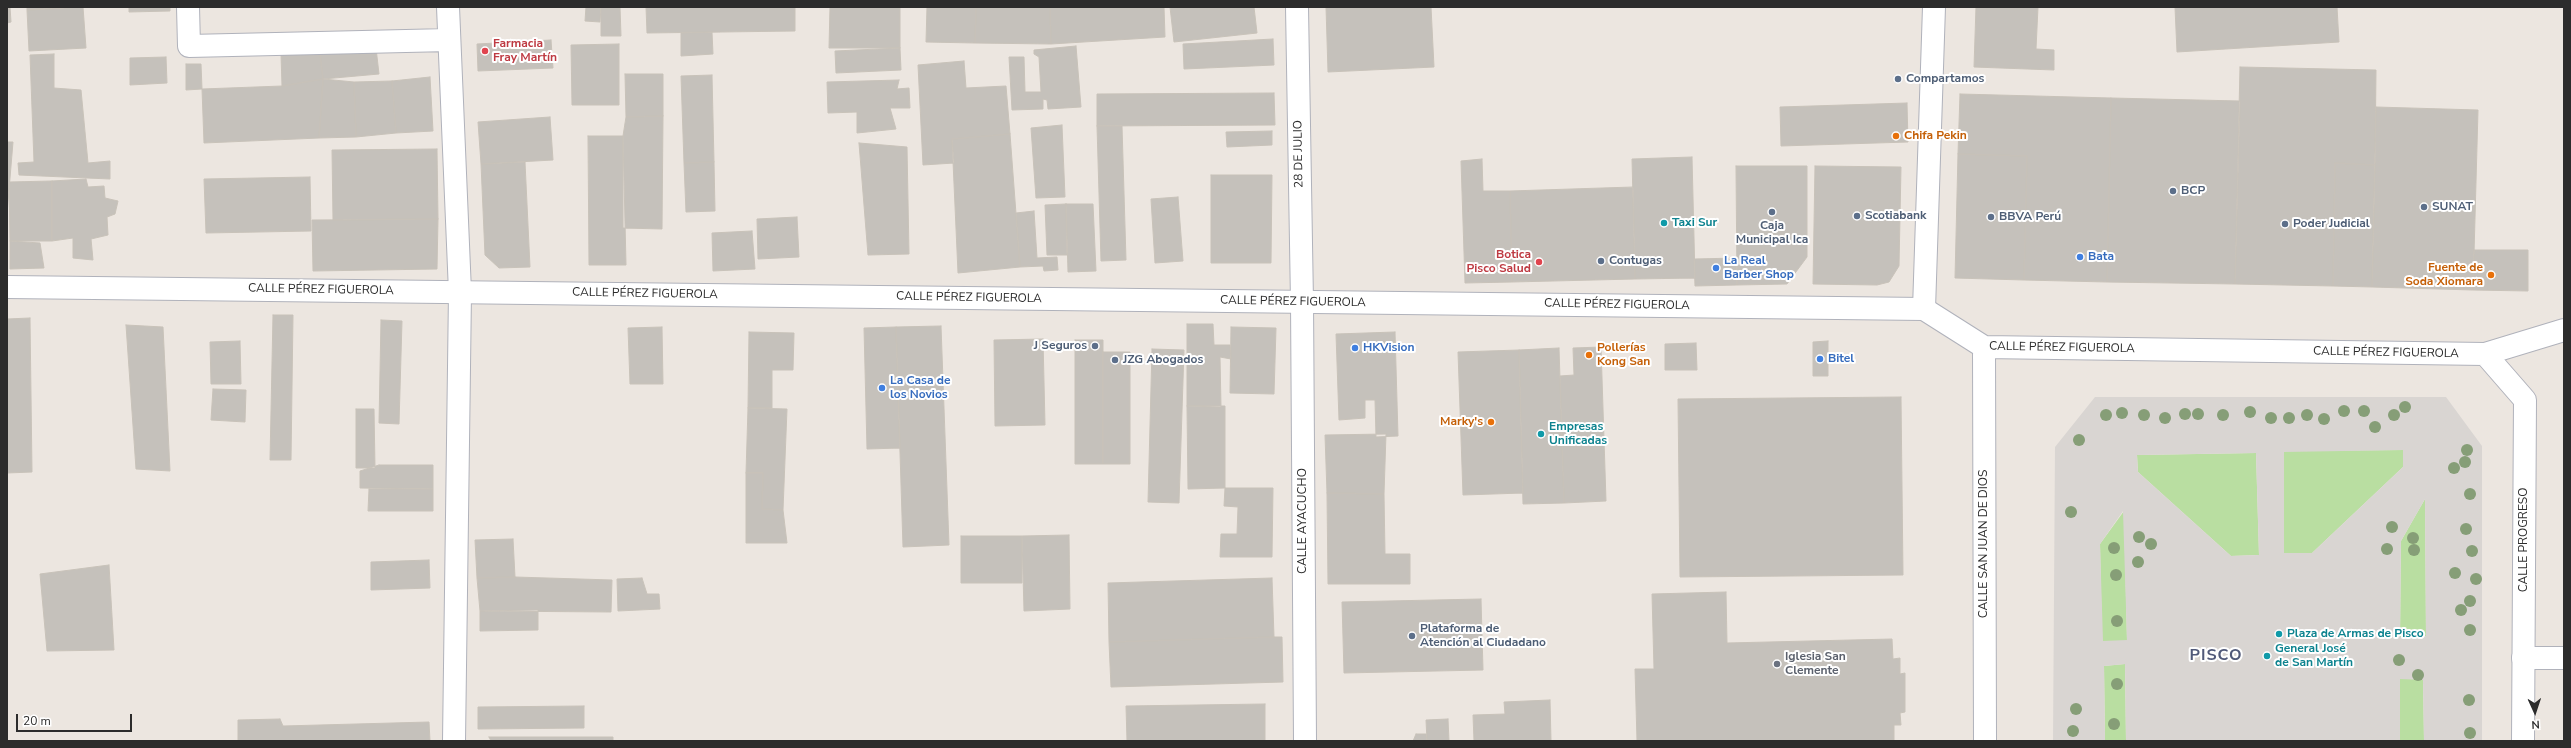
<!DOCTYPE html>
<html>
<head>
<meta charset="utf-8">
<style>
  body { margin:0 }
  #map { position:relative; width:2571px; height:748px; overflow:hidden; background:#ece6e0; font-family:"Nunito Sans",sans-serif }
  canvas { display:block }
  .frame { position:absolute; inset:0; border:8px solid #2c2c2c; pointer-events:none }
  .north { position:absolute; left:2515px; top:692px; width:40px; height:40px; -webkit-text-stroke:3px #fff; paint-order:stroke; rotate:177deg; font-size:11px; font-weight:700; line-height:16px; text-align:center; color:#2c2c2c }
  .north::after { content:''; display:block; margin:auto; width:14px; height:18px; background:#2c2c2c; clip-path:polygon(50% 0,100% 100%,50% 72%,0 100%) }
  .scale { position:absolute; left:16px; top:714px; width:116px; height:18px; box-sizing:border-box; border:2px solid #2c2c2c; border-top:0; padding-left:5px; font-size:12px; line-height:14px; white-space:nowrap; color:#2c2c2c; -webkit-text-stroke:3px #fff; paint-order:stroke }
</style>
</head>
<body>
<div id="map">
<canvas width="2571" height="748"></canvas>
<div class="frame"></div>
<div class="north">N</div>
<div class="scale">20 m</div>
</div>
<script>
const ctx = document.querySelector('canvas').getContext('2d');
ctx.lineJoin = 'round';
function paint(path, color) {
  ctx.fillStyle = color;
  ctx.fill(path, 'evenodd');
}
function toPath(rows) {
  const path = new Path2D();
  for (const r of rows) {
    path.moveTo(r[0], r[1]);
    for (let i = 2; i < r.length; i += 2) path.lineTo(r[i], r[i + 1]);
  }
  return path;
}
function stroke(path, color, width, dash) {
  ctx.strokeStyle = color;
  ctx.lineWidth = width;
  ctx.lineCap = dash ? 'butt' : 'round';
  ctx.setLineDash(dash || []);
  ctx.stroke(path);
}
function write(font, color, halo, rows, align = 'center') {
  ctx.font = font + ' "Nunito Sans",sans-serif';
  ctx.lineWidth = 4;
  ctx.setLineDash([]);
  ctx.textBaseline = 'middle';
  ctx.strokeStyle = halo;
  ctx.fillStyle = color;
  for (const [text, x, y, turn = 0] of rows) {
    ctx.save();
    ctx.translate(x, y);
    ctx.rotate((+turn || 0) * Math.PI / 180);
    ctx.textAlign = isNaN(turn) ? turn : align;
    if (halo) ctx.strokeText(text, 0, 0);
    ctx.fillText(text, 0, 0);
    ctx.restore();
  }
}
paint(toPath([
  [2403,450,2403,467,2312,553,2284,553,2284,451],
  [2256,453,2259,555,2231,556,2138,472,2137,455],
  [2425,499,2426,636,2400,637,2401,541],
  [2124,511,2127,641,2102,641,2100,544],
  [2125,664,2126,741,2105,741,2104,666],
  [2400,679,2423,679,2424,741,2400,741]
]), '#b9dea1');
paint(toPath([
  [2095,397,2446,397,2482,446,2482,741,2424,741,2423,680,2400,679,2400,741,2126,741,2125,664,2104,666,2105,741,2053,741,2055,447],
  [2403,450,2403,467,2312,553,2284,553,2284,452],
  [2256,453,2259,555,2231,556,2138,472,2137,455],
  [2425,499,2426,636,2400,637,2401,541],
  [2123,511,2127,640,2103,641,2100,544]
]), '#d9d5d2');
const building = toPath([
  [7,7,10,7,11,22,7,23,7,7],
  [27,7,74,7,27,10,27,7],
  [83,7,86,48,29,51,27,10,83,7],
  [129,7,170,7,170,11,129,12,129,7],
  [586,7,601,7,600,22,585,21,586,7],
  [601,7,620,7,621,36,601,36,601,7],
  [646,7,795,7,795,31,647,33,646,7],
  [830,7,900,7,900,48,829,48,830,7],
  [927,7,976,7,975,43,926,42,927,7],
  [976,7,1050,7,1051,44,975,43,976,7],
  [1050,7,1164,7,1165,37,1051,44,1050,7],
  [1170,7,1254,7,1257,33,1174,42,1170,7],
  [1326,7,1431,7,1434,67,1328,72,1326,7],
  [1976,7,2038,7,2036,49,2054,50,2054,70,1974,67,1976,7],
  [2175,7,2337,7,2339,42,2177,52,2175,7],
  [712,32,713,54,681,56,681,33,712,32],
  [1273,39,1274,65,1184,69,1183,44,1273,39],
  [551,40,553,68,478,71,477,44,551,40],
  [619,44,619,105,572,105,571,45,619,44],
  [1076,46,1081,107,1048,109,1047,100,1043,99,1043,109,1012,110,1009,57,1024,57,1025,92,1041,92,1039,57,1034,54,1034,50,1076,46],
  [376,48,379,74,323,79,320,54,376,48],
  [900,48,901,70,836,73,835,51,900,48],
  [54,54,54,88,81,90,88,163,110,161,110,179,19,175,18,163,34,162,30,55,54,54],
  [281,54,320,54,323,79,282,86,281,54],
  [166,57,167,83,130,85,130,58,166,57],
  [964,61,966,88,1006,86,1010,134,952,139,954,163,923,165,918,65,964,61],
  [186,64,201,64,202,89,186,90,186,64],
  [2240,67,2376,70,2375,165,2335,163,2333,286,2235,284,2240,67],
  [625,74,663,74,663,116,626,117,625,74],
  [712,75,714,162,684,163,681,76,712,75],
  [430,77,433,131,396,133,392,81,430,77],
  [323,79,354,82,356,137,319,138,323,79],
  [323,79,319,138,204,143,202,89,282,86,323,79],
  [899,80,897,89,909,88,910,108,890,108,896,129,857,133,857,112,828,113,827,82,899,80],
  [392,81,396,133,356,137,354,82,392,81],
  [1274,93,1275,125,1097,126,1097,94,1274,93],
  [1960,94,2111,98,2107,282,2024,280,2027,156,1958,154,1960,94],
  [2111,98,2240,101,2235,284,2107,282,2111,98],
  [1907,103,1908,142,1781,146,1780,107,1907,103],
  [2376,107,2478,110,2473,290,2372,287,2376,107],
  [663,116,662,229,623,228,623,136,626,117,663,116],
  [550,117,553,160,481,164,478,122,550,117],
  [1062,125,1065,197,1036,198,1031,128,1062,125],
  [1097,126,1122,126,1126,260,1101,261,1097,126],
  [1272,131,1272,145,1227,147,1226,132,1272,131],
  [1010,134,1020,267,958,273,952,139,1010,134],
  [588,136,623,136,626,265,589,265,588,136],
  [7,142,13,142,7,214,7,142],
  [859,143,907,147,909,254,868,255,859,143],
  [437,149,438,219,333,220,332,150,437,149],
  [1958,154,2027,156,2024,280,1955,278,1958,154],
  [1692,157,1695,278,1635,279,1632,159,1692,157],
  [1482,159,1483,191,1510,191,1512,282,1465,283,1461,161,1482,159],
  [525,162,530,267,499,268,485,255,481,164,525,162],
  [714,162,715,211,686,212,684,163,714,162],
  [2335,163,2375,165,2372,287,2333,286,2335,163],
  [1736,166,1807,166,1807,257,1787,284,1737,285,1736,166],
  [1815,166,1901,167,1899,266,1889,282,1877,285,1813,284,1815,166],
  [1211,175,1272,175,1271,263,1211,263,1211,175],
  [310,177,311,231,206,233,204,179,310,177],
  [86,179,88,187,104,186,105,198,118,201,115,214,107,217,108,235,91,239,93,260,73,258,73,238,52,241,52,181,86,179],
  [52,181,52,241,10,241,9,182,52,181],
  [1633,187,1635,279,1512,282,1510,191,1633,187],
  [1178,197,1183,261,1155,263,1151,199,1178,197],
  [1066,204,1093,204,1096,271,1068,272,1066,204],
  [1066,204,1067,255,1047,255,1045,205,1066,204],
  [1034,211,1037,258,1057,257,1058,270,1044,271,1043,266,1020,267,1016,213,1034,211],
  [797,217,799,257,758,259,757,219,797,217],
  [438,219,437,269,313,271,312,220,438,219],
  [752,231,755,269,713,271,712,233,752,231],
  [10,241,40,243,44,268,10,269,10,241],
  [2474,250,2528,250,2528,291,2473,290,2474,250],
  [1737,258,1737,285,1695,286,1694,259,1737,258],
  [273,315,293,315,291,460,270,460,273,315],
  [30,318,32,472,7,473,7,319,30,318],
  [381,320,402,321,399,424,379,423,381,320],
  [1187,324,1213,324,1214,345,1230,345,1231,359,1220,357,1221,407,1187,406,1187,324],
  [126,325,163,327,170,471,136,469,126,325],
  [941,326,949,545,903,547,896,327,941,326],
  [662,327,663,384,630,384,628,328,662,327],
  [896,327,900,448,867,449,864,328,896,327],
  [1231,327,1276,328,1274,394,1230,393,1231,327],
  [749,332,794,333,793,370,772,370,772,408,748,408,749,332],
  [1395,332,1398,436,1376,437,1375,400,1365,400,1365,418,1339,420,1336,334,1395,332],
  [1043,339,1045,425,995,426,994,340,1043,339],
  [1075,340,1103,340,1103,464,1075,464,1075,340],
  [240,341,241,384,211,384,210,342,240,341],
  [1828,341,1828,376,1813,376,1813,342,1828,341],
  [1696,343,1697,370,1665,370,1665,344,1696,343],
  [1601,347,1606,501,1564,503,1560,376,1574,375,1573,348,1601,347],
  [1559,348,1564,503,1523,504,1519,350,1559,348],
  [1152,349,1184,350,1179,503,1148,502,1152,349],
  [1519,350,1523,493,1463,495,1458,352,1519,350],
  [1103,352,1130,352,1130,464,1103,464,1103,352],
  [213,389,246,390,245,422,211,420,213,389],
  [1901,397,1903,575,1680,577,1678,399,1901,397],
  [1187,406,1225,406,1225,488,1188,489,1187,406],
  [748,408,787,409,783,510,762,509,763,473,746,473,748,408],
  [356,409,374,409,375,468,356,468,356,409],
  [1386,434,1384,494,1327,493,1325,435,1386,434],
  [379,465,433,465,433,489,360,488,360,471,379,465],
  [746,473,763,473,762,509,783,510,787,543,746,543,746,473],
  [1225,488,1273,488,1272,557,1220,557,1221,534,1237,534,1238,507,1224,506,1225,488],
  [369,489,433,489,433,511,368,511,369,489],
  [1327,493,1384,494,1385,554,1410,554,1410,584,1328,584,1327,493],
  [1069,535,1070,609,1024,611,1022,536,1069,535],
  [961,536,1022,536,1022,583,961,583,961,536],
  [513,539,515,577,477,578,475,540,513,539],
  [429,560,430,588,371,590,371,562,429,560],
  [109,565,114,650,47,651,40,574,109,565],
  [515,577,612,580,611,612,480,611,477,578,515,577],
  [642,578,647,594,659,594,660,609,618,611,617,579,642,578],
  [1272,578,1274,637,1109,642,1108,583,1272,578],
  [1726,592,1727,643,1892,639,1893,659,1900,658,1900,674,1905,673,1905,712,1900,713,1901,725,1894,725,1894,741,1637,741,1635,669,1654,669,1652,594,1726,592],
  [1481,599,1483,670,1344,673,1342,602,1481,599],
  [538,610,538,630,480,631,480,611,538,610],
  [1274,637,1282,637,1283,682,1111,687,1109,642,1274,637],
  [1550,700,1551,741,1474,741,1473,715,1505,714,1504,702,1550,700],
  [1265,704,1265,741,1127,741,1126,706,1265,704],
  [584,706,584,728,478,729,478,707,584,706],
  [280,719,283,726,429,722,430,741,238,741,238,720,280,719],
  [1448,719,1449,741,1427,741,1426,720,1448,719],
  [1416,734,1426,734,1427,741,1413,741,1416,734],
  [489,737,613,737,613,741,491,741,489,737]
]);
paint(building, '#c5c1bb');
stroke(building, '#c8c2b9', 1);
const street = toPath([
  [188,7,189,46,449,40],
  [448,7,460,292,454,741],
  [1297,7,1302,302,1305,741],
  [1924,309,1934,7],
  [2523,658,2564,658]
]);
const secondary = toPath([
  [7,287,1924,309,1984,347,2485,354,2564,330],
  [1984,347,1985,741],
  [2485,354,2525,400,2523,741]
]);
stroke(street, '#b0b2bb', 24);
stroke(secondary, '#b0b2bb', 24);
stroke(street, '#fff', 22);
stroke(secondary, '#fff', 22);
ctx.fillStyle = '#869e77';
for (const [x, y] of [
  [2405,407],
  [2344,411],
  [2364,411],
  [2250,412],
  [2122,413],
  [2185,414],
  [2198,414],
  [2106,415],
  [2144,415],
  [2223,415],
  [2307,415],
  [2394,415],
  [2165,418],
  [2271,418],
  [2289,418],
  [2324,419],
  [2375,427],
  [2079,440],
  [2467,450],
  [2465,462],
  [2454,468],
  [2470,494],
  [2071,512],
  [2392,527],
  [2466,529],
  [2139,537],
  [2413,538],
  [2151,544],
  [2114,548],
  [2387,549],
  [2414,550],
  [2472,551],
  [2138,562],
  [2455,573],
  [2116,575],
  [2476,579],
  [2470,601],
  [2461,610],
  [2117,621],
  [2470,630],
  [2399,660],
  [2418,675],
  [2117,684],
  [2469,700],
  [2076,709],
  [2114,724],
  [2073,731],
  [2470,733]
]) {
  ctx.beginPath();
  ctx.arc(x, y, 6, 0, 2 * Math.PI);
  ctx.fill();
}
for (const [x, y, r, color] of [
  [485,51,4,"#e0444e"],
  [1898,79,4,"#5c6f8a"],
  [1896,136,4,"#e8710a"],
  [2173,191,4,"#5c6f8a"],
  [2424,207,4,"#5c6f8a"],
  [1772,212,4,"#5c6f8a"],
  [1857,216,4,"#5c6f8a"],
  [1991,217,4,"#5c6f8a"],
  [1664,223,4,"#0f9aa8"],
  [2285,224,4,"#5c6f8a"],
  [2080,257,4,"#3f7fe0"],
  [1601,261,4,"#5c6f8a"],
  [1539,262,4,"#e0444e"],
  [1716,268,4,"#3f7fe0"],
  [2491,275,4,"#e8710a"],
  [1095,346,4,"#5c6f8a"],
  [1355,348,4,"#3f7fe0"],
  [1589,355,4,"#e8710a"],
  [1820,359,4,"#3f7fe0"],
  [1115,360,4,"#5c6f8a"],
  [882,388,4,"#3f7fe0"],
  [1491,422,4,"#e8710a"],
  [1541,434,4,"#0f9aa8"],
  [2279,634,4,"#0f9aa8"],
  [1412,636,4,"#5c6f8a"],
  [2267,656,4,"#0f9aa8"],
  [1777,664,4,"#6b7280"]
]) {
  const dot = new Path2D();
  dot.arc(x, y, r, 0, 2 * Math.PI);
  ctx.fillStyle = color;
  ctx.fill(dot);
  stroke(dot, '#fff', 1.5);
}
write('bold 12px', '#be3a42', '#fff', [
  ["Farmacia",493,44],
  ["Fray Martín",493,58],
  ["Botica",1531,255,"right"],
  ["Pisco Salud",1531,269,"right"]
], 'left');
write('bold 12px', '#4e5e75', '#fff', [
  ["Compartamos",1906,79],
  ["BCP",2181,191],
  ["SUNAT",2432,207],
  ["Scotiabank",1865,216],
  ["BBVA Perú",1999,217],
  ["Poder Judicial",2293,224],
  ["Caja",1772,226,"center"],
  ["Municipal Ica",1772,240,"center"],
  ["Contugas",1609,261],
  ["J Seguros",1087,346,"right"],
  ["JZG Abogados",1123,360],
  ["Plataforma de",1420,629],
  ["Atención al Ciudadano",1420,643]
], 'left');
write('bold 12px', '#c56008', '#fff', [
  ["Chifa Pekin",1904,136],
  ["Fuente de",2483,268,"right"],
  ["Soda Xiomara",2483,282,"right"],
  ["Pollerías",1597,348],
  ["Kong San",1597,362],
  ["Marky's",1483,422,"right"]
], 'left');
write('12px', '#2c2c2c', '#fff', [
  ["28 DE JULIO",1299,154,-91],
  ["CALLE PÉREZ FIGUEROLA",321,290,1],
  ["CALLE PÉREZ FIGUEROLA",645,294,1],
  ["CALLE PÉREZ FIGUEROLA",969,298,1],
  ["CALLE PÉREZ FIGUEROLA",1293,302,1],
  ["CALLE PÉREZ FIGUEROLA",1617,305,1],
  ["CALLE PÉREZ FIGUEROLA",2062,348,1],
  ["CALLE PÉREZ FIGUEROLA",2386,353,1],
  ["CALLE AYACUCHO",1303,521,-90],
  ["CALLE PROGRESO",2524,540,-90],
  ["CALLE SAN JUAN DE DIOS",1984,544,-90]
]);
write('bold 12px', '#0d838f', '#fff', [
  ["Taxi Sur",1672,223],
  ["Empresas",1549,427],
  ["Unificadas",1549,441],
  ["Plaza de Armas de Pisco",2287,634],
  ["General José",2275,649],
  ["de San Martín",2275,663]
], 'left');
write('bold 12px', '#366cbe', '#fff', [
  ["Bata",2088,257],
  ["La Real",1724,261],
  ["Barber Shop",1724,275],
  ["HKVision",1363,348],
  ["Bitel",1828,359],
  ["La Casa de",890,381],
  ["los Novios",890,395]
], 'left');
write('bold 12px', '#5b616d', '#fff', [
  ["Iglesia San",1785,657],
  ["Clemente",1785,671]
], 'left');
ctx.letterSpacing = '1px';
write('bold 16px', '#505979', '#fff', [
  ["PISCO",2216,656]
]);
ctx.letterSpacing = '0px';
</script>
</body>
</html>
